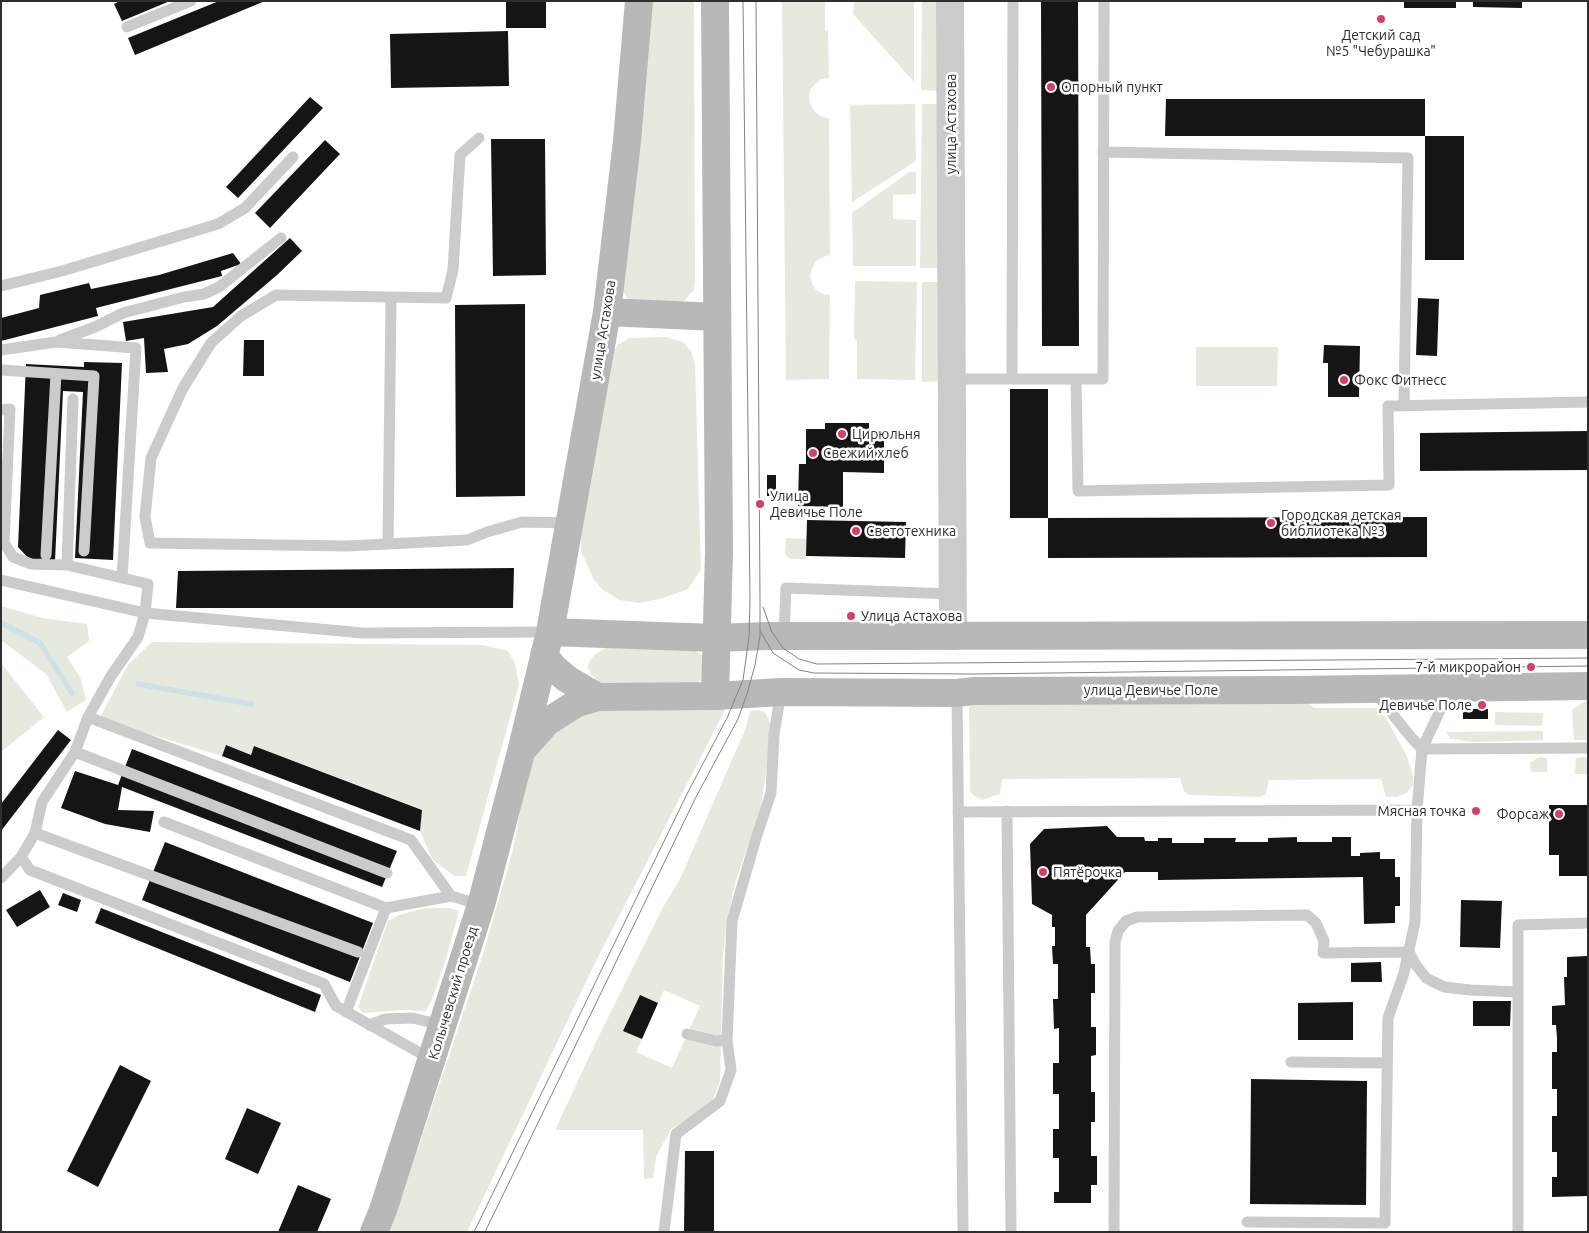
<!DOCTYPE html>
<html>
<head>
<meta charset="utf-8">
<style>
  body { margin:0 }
  #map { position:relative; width:1589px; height:1233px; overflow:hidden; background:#fff; font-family:Ubuntu,sans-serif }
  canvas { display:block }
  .frame { position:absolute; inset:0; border:2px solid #2e2e2e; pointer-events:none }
</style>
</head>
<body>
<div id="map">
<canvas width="1589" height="1233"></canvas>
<div class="frame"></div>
</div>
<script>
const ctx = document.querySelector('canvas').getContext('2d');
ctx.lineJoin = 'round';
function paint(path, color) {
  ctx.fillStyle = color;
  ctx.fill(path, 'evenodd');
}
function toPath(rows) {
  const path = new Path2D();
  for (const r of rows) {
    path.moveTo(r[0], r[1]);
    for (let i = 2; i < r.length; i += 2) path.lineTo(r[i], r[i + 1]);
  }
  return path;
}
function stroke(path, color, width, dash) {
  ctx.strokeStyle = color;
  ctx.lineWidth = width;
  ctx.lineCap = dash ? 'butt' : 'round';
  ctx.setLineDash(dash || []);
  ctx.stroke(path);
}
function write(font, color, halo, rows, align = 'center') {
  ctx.font = font + ' Ubuntu,sans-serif';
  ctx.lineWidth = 5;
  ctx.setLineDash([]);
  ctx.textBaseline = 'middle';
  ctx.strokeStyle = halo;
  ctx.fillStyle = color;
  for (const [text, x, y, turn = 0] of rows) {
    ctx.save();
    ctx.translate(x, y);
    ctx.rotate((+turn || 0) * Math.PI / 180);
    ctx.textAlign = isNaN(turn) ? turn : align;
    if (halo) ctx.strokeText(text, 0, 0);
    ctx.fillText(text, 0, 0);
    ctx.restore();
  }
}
paint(toPath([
  [650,1,694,1,695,280,694,290,682,303,630,301,623,292,621,280],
  [782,1,824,1,825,3,825,30,828,31,829,78,821,79,815,84,810,90,809,98,811,106,815,112,822,117,829,118,830,255,823,257,816,261,812,268,810,275,812,283,816,290,823,294,830,295,829,379,786,380],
  [856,1,914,1,914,82,853,14,854,3],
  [922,1,939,1,938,91,921,90],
  [915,104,916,161,852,202,850,105],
  [922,104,941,104,940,268,920,268],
  [909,172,916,172,916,194,893,195,893,219,916,220,916,266,853,266,852,213],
  [855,281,917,282,915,380,857,379,857,340,854,339],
  [922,282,941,282,941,381,922,382],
  [666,337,683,342,691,351,695,364,701,570,688,589,660,599,639,603,619,600,603,590,594,580,581,551,581,529,610,355,619,344,630,338],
  [1196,347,1278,347,1277,386,1196,386],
  [786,538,807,539,806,559,790,559,785,554],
  [1,606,42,618,87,624,89,641,67,657,81,679,86,700,67,712,46,674,1,640],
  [152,642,483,645,508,651,515,663,519,685,466,876,454,876,432,859,420,831,421,809,255,746,251,755,226,745,222,756,99,719,128,665],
  [621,647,695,650,701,654,704,661,703,678,697,683,610,688,598,681,591,674,588,668,588,664,594,655,599,652,605,648],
  [1,663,44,717,1,752],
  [1302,698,1314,708,1376,708,1386,718,1406,754,1413,776,1413,785,1407,793,1397,797,1386,797,1381,779,1269,780,1266,794,1259,797,1189,795,1184,791,1180,778,1002,779,1000,794,982,800,974,796,970,791,969,707,989,699],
  [1588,699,1588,740,1574,740,1572,710],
  [726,708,595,963,467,1232,388,1232,402,1196,483,954,513,850,528,765,537,747,568,717,607,709],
  [758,710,764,712,767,716,770,723,767,767,761,805,734,887,727,921,723,956,720,1081,713,1099,687,1120,671,1129,656,1157,653,1178,644,1179,643,1130,555,1130,597,1040,662,909,680,879,745,730,750,711],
  [664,990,700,1006,672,1068,636,1052],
  [1495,712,1543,713,1542,726,1495,725],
  [1543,731,1543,740,1473,742,1451,739,1446,732],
  [1539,757,1547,758,1547,772,1531,772,1530,763],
  [1583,757,1588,758,1588,774,1575,774,1576,758],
  [425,908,450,908,459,911,446,959,433,997,426,1011,402,1010,363,1013,358,1007,388,921,399,915]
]), '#e6eade');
stroke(toPath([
  [1,623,40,643,72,693],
  [138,684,251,704]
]), '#cce1e8', 5.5);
paint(toPath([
  [120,1,170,1,122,21,114,4],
  [219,1,265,1,135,55,128,38],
  [506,1,546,1,546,28,506,28],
  [1041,1,1078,1,1079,346,1042,346],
  [1404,1,1456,1,1456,8,1404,8],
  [1473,1,1522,1,1522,8,1473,7],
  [508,31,509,86,391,88,390,34],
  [310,97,323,108,238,198,226,187],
  [1166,99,1425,99,1425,136,1165,136],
  [1425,136,1464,136,1464,260,1425,260],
  [491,139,545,139,546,275,493,276],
  [325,140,340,154,270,228,255,213],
  [290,238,302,251,277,275,217,326,188,344,164,349,168,372,146,373,144,338,126,341,123,322,213,307],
  [233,253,241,264,221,271,222,276,96,308,98,316,1,341,1,318,39,308,40,295,89,283,91,289,159,275],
  [1418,298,1439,299,1437,356,1416,355],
  [525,304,525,496,456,497,455,305],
  [244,340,264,340,264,376,243,376],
  [1324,345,1360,346,1359,397,1328,397,1328,363,1323,363],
  [84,362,122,363,113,560,75,558,83,392,63,391,55,561,30,560,18,547,26,364,84,367],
  [1010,389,1048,389,1048,518,1010,518],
  [825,423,869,423,869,430,884,430,884,473,843,472,843,507,798,506,799,464,806,464,806,429,825,429],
  [1588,431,1588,470,1420,471,1420,433],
  [767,475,776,475,776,496,767,496],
  [1427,517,1427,557,1048,558,1048,518],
  [807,520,906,522,905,558,806,556],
  [514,568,513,608,176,608,178,571],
  [1463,709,1488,709,1488,719,1463,719],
  [58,730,71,740,1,831,1,804],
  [226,745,251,755,254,746,422,810,420,831,222,756],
  [132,749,397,851,382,887,122,787,118,810,154,811,150,832,105,824,61,808,75,771,118,785],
  [1549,805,1588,805,1588,876,1559,876,1559,855,1549,855],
  [1107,826,1117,837,1144,837,1145,841,1158,841,1158,838,1172,838,1172,843,1204,843,1204,838,1236,838,1235,842,1268,842,1268,838,1297,837,1297,842,1332,842,1332,837,1351,837,1351,856,1360,856,1360,853,1380,852,1380,859,1395,859,1395,877,1400,877,1400,906,1395,906,1395,923,1364,924,1363,877,1158,880,1158,872,1125,872,1086,915,1086,947,1090,947,1091,964,1095,964,1095,993,1091,993,1091,1027,1096,1027,1096,1055,1091,1056,1091,1092,1095,1092,1095,1122,1091,1122,1091,1156,1097,1156,1097,1185,1091,1185,1091,1203,1054,1203,1054,1192,1059,1192,1059,1158,1053,1158,1053,1129,1059,1129,1059,1094,1053,1094,1053,1063,1059,1063,1059,1028,1054,1029,1053,999,1058,999,1058,964,1053,964,1052,946,1055,946,1055,927,1052,927,1052,915,1032,904,1030,844,1044,829],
  [165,842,373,923,350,982,142,900],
  [40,890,50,907,17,927,6,910],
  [63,893,81,900,77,912,58,905],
  [1461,900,1502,901,1500,948,1460,947],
  [101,908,321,995,315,1012,95,923],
  [1587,956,1587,1196,1552,1197,1552,1177,1557,1177,1557,1152,1552,1152,1552,1116,1557,1116,1557,1089,1552,1089,1552,1052,1557,1052,1557,1038,1556,1025,1552,1025,1552,1006,1565,1005,1564,977,1567,977,1567,957],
  [1381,962,1382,982,1351,982,1351,963],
  [640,995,658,1003,642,1039,623,1031],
  [1473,1001,1511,1001,1510,1026,1473,1026],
  [1353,1002,1353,1040,1298,1040,1298,1003],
  [120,1065,151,1081,98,1187,67,1171],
  [1251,1079,1367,1081,1366,1205,1250,1204],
  [247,1108,281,1123,258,1174,225,1159],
  [685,1151,714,1151,714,1232,684,1232],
  [298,1185,331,1199,317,1232,278,1232]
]), '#151515');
stroke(toPath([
  [127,27,191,1],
  [479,138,460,155,453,270,446,298,276,295,241,316,211,343,183,388,151,458,145,517,150,543,347,546,467,540,487,532,522,522,570,523],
  [1103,152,1408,158,1404,406],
  [1,286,62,271,218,224,245,208,293,157],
  [60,340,95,327,123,313,184,297,204,294,219,287,281,238],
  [1,350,56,342,136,348,122,578],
  [1,370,94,376,84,551],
  [952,379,1103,379,1104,1],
  [1012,379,1013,1],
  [1076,379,1078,491,1389,485,1388,406,1588,402],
  [1,410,10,409,4,543,13,557,31,564,67,565,148,584,145,613,138,637,111,676,88,717,75,752,42,802,35,833,21,857,30,870,324,984,336,1006,431,1059],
  [388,544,391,297],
  [46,555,56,374],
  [67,565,73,399],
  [1,580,145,613,363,633,550,632],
  [784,636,786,588,953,594],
  [1374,691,1410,736,1422,749,1588,748],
  [957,693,963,1232],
  [88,717,411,840,451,896,386,908,164,822],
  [75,752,387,873],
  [1007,811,1011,1232],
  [958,812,1417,810],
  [35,833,358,952],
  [1,878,21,857],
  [451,896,481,905],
  [346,1012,386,908],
  [369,1025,386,1019,412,1018,443,1025],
  [687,1034,716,1041,727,1040],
  [1291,1062,1387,1063],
  [1247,1222,1385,1223,1388,1018,1404,973,1415,922,1417,810,1422,749,1450,689],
  [664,1232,676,1134,720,1101,731,1070,727,1040,732,921,756,838,771,793,774,734,781,692],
  [1114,1232,1115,942,1118,931,1126,921,1137,917,1307,915,1316,923,1324,941,1323,953,1409,952,1416,965,1426,978,1444,987,1470,990,1518,992],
  [1518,1232,1518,925,1588,923]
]), '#cbcbcb', 11);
stroke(toPath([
  [950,1,953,636]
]), '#cbcbcb', 28);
stroke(toPath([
  [715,1,719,552,715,696],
  [607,312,717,317],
  [550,632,716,638,768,636,1588,635],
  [544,655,553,667,567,679,598,697],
  [524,748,547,722,577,703,598,697,715,696,781,692,957,693,974,691,1292,690,1588,686],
  [374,1232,383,1210,481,905,521,752,550,632,607,312,627,141,639,1]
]), '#b8b8b8', 28);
stroke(toPath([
  [763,607,772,632,783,648,799,659,817,664,1588,658],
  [760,631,773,653,799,670,814,673,974,674,1588,666],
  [474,1232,687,794,727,718,743,680,749,637,750,600,743,1],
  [485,1232,696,797,738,719,747,694,755,665,760,636,760,600,756,1]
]), '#838383', 1);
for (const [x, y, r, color] of [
  [1381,19,5,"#d4425f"],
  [1051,87,5,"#d4425f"],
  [1344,380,5,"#d4425f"],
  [842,434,5,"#d4425f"],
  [813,453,5,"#d4425f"],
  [760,504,5,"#d4425f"],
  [1271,523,5,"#d4425f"],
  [856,531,5,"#d4425f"],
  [851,616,5,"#d4425f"],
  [1531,667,5,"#d4425f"],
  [1482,705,5,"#d4425f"],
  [1476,811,5,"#d4425f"],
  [1559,814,5,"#d4425f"],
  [1043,872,5,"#d4425f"]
]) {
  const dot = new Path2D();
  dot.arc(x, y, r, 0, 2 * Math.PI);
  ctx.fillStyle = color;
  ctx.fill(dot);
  stroke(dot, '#fff', 2);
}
write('14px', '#2e2e2e', '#fff', [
  ["Детский сад",1381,35,"center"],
  ["№5 \"Чебурашка\"",1381,51,"center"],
  ["Опорный пункт",1061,87],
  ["Фокс Фитнесс",1354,380],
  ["Цирюльня",852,434],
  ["Свежий хлеб",823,453],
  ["Улица",770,496],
  ["Девичье Поле",770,512],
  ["Городская детская",1281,515],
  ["библиотека №3",1281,531],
  ["Светотехника",866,531],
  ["Улица Астахова",861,616],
  ["7-й микрорайон",1521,667,"right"],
  ["Девичье Поле",1472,705,"right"],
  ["Мясная точка",1466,811,"right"],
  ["Форсаж",1549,814,"right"],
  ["Пятёрочка",1053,872]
], 'left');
write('14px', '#2e2e2e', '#fff', [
  ["улица Астахова",951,124,-90],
  ["улица Астахова",603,330,-81],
  ["улица Девичье Поле",1151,690],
  ["Колычевский проезд",453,993,-73]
]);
</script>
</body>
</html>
